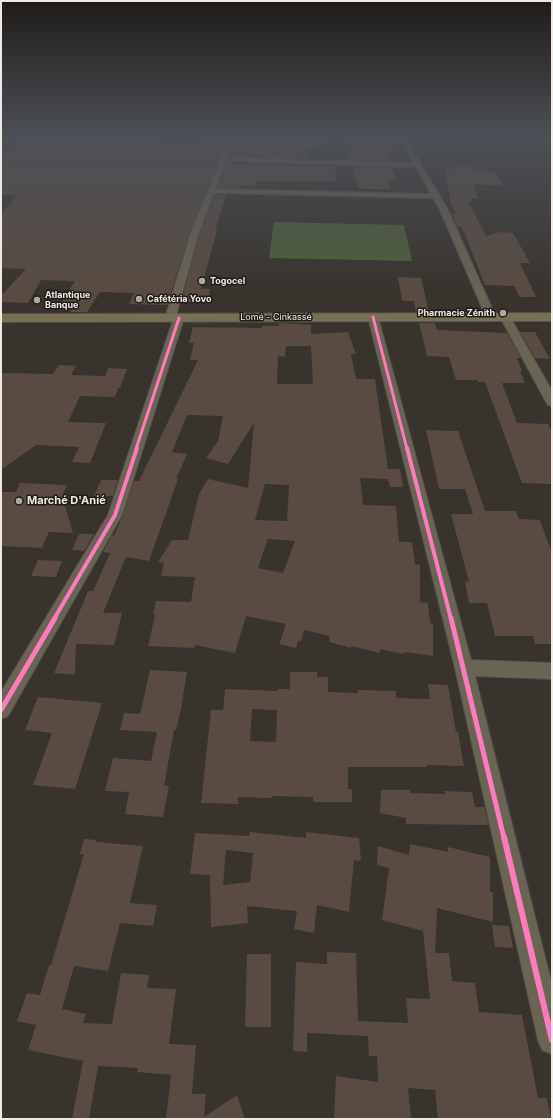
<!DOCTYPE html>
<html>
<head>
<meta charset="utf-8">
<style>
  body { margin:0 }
  #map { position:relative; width:553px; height:1120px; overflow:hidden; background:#38332d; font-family:Inter,sans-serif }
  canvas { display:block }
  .frame { position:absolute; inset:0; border:2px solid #eee9e2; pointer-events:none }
</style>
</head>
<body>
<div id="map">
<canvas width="553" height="1120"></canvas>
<div class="frame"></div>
</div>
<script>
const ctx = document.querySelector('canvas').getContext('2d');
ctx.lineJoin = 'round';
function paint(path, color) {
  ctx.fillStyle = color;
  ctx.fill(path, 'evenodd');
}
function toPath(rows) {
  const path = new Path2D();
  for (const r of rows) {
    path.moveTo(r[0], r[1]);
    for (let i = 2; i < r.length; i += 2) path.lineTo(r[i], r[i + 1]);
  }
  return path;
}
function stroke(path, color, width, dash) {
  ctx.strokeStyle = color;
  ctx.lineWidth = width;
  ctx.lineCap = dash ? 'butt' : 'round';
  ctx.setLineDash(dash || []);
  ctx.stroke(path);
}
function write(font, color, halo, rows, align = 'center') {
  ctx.font = font + ' Inter,sans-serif';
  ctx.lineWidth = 3;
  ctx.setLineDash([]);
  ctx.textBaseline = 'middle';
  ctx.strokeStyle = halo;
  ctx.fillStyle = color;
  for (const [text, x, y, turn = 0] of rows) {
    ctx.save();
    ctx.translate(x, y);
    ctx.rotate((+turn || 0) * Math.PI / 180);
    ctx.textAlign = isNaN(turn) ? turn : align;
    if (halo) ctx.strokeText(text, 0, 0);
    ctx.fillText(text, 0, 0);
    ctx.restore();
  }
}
paint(toPath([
  [274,222,404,225,412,261,269,258]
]), '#4e5f38');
paint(toPath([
  [21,137,38,137,37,139,49,138,48,140,81,137,150,139,148,142,165,142,164,144,201,145,203,144,205,139,215,139,216,137,228,137,189,235,167,305,129,304,134,293,100,292,87,312,70,312,76,303,61,303,75,281,41,280,28,303,1,302,1,296,26,269,1,268,1,218,3,211,18,195,1,195,1,157,6,150],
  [236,137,266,137,309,138,309,142,274,157,230,156],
  [342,137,395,137,398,153,385,153,388,161,350,160],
  [308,149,308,158,289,158],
  [227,163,335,167,336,181,256,181,255,186,239,186,239,188,218,188],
  [456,165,473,165,474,171,495,172,503,186,474,184,478,199,472,198,472,201,468,201,486,236,500,232,513,233,530,263,520,263,536,297,520,297,514,286,485,285,464,232,461,227,457,226,452,214,456,214,451,204,445,168,457,169],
  [352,166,391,168,397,181,388,181,391,189,359,189],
  [215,195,226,195,215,230,217,230,201,289,210,289,208,303,181,302,199,235],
  [398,277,421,278,429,312,416,312,414,301,402,301],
  [279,323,311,325,311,334,348,332,356,354,351,354,356,379,375,379,388,469,400,469,403,487,390,487,388,479,360,478,363,505,396,506,399,542,412,542,415,564,420,565,420,602,428,603,430,623,433,624,433,656,405,652,404,654,380,649,380,653,351,646,351,648,329,642,330,636,304,630,301,641,298,641,296,648,279,644,286,624,246,616,235,653,195,645,194,648,148,646,155,615,153,615,156,601,191,602,195,577,161,576,164,563,158,562,172,540,188,540,199,494,208,479,248,488,254,423,228,464,206,458,218,441,223,416,187,415,172,452,187,454,176,479,178,479,149,561,126,557,103,613,122,613,114,645,76,644,75,675,54,673,88,591,93,591,110,553,103,552,112,535,114,536,123,515,134,481,139,481,198,360,190,360,194,343,189,343,193,327,262,328,262,326,279,326],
  [286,346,311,346,313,384,277,384,278,356,285,357],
  [265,484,289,485,287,521,255,520],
  [268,539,295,541,283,573,258,568],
  [419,323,435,323,437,330,507,333,521,358,517,358,522,371,520,371,525,383,502,383,517,423,548,424,552,432,552,484,522,483,485,382,478,382,478,380,456,380,449,357,427,356],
  [520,332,535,332,550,359,535,358],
  [59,365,76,366,71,375,105,376,108,368,127,369,120,388,118,388,115,397,80,396,68,422,106,423,90,463,72,462,79,447,36,445,1,470,1,373,53,374],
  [426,430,458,431,485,511,516,511,519,519,540,520,552,553,552,644,535,644,533,636,495,636,487,603,469,603,465,581,469,582,451,514,473,514,465,489,439,489],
  [101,480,118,480,113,496,94,496],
  [20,483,67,485,62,496,73,533,49,532,42,548,1,546,1,492,16,492],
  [79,534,94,534,84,551,72,550],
  [38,560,62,561,56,577,31,576],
  [150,670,187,672,181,709,176,730,174,730,164,786,169,786,163,817,125,814,129,792,105,791,113,758,151,761,157,732,120,730,124,713,140,714],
  [290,672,317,672,317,677,328,677,328,692,358,693,358,690,396,691,396,698,430,699,428,684,448,685,456,732,458,732,464,766,427,765,427,767,348,767,348,789,352,789,352,802,313,802,313,797,272,796,272,798,238,797,238,804,201,803,211,710,223,710,225,689,278,691,278,689,290,689],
  [252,709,277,710,276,742,250,741],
  [38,697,102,703,75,789,33,785,52,733,25,730],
  [381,790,410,790,410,793,445,794,444,791,472,792,475,807,484,807,489,825,406,824,406,818,380,813],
  [250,832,306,838,306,832,359,838,361,861,354,860,349,912,317,905,314,933,294,929,297,911,247,906,248,923,211,927,210,875,190,874,195,833,249,836],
  [226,850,253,853,250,882,223,885],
  [84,839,96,840,96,842,143,846,130,903,157,905,153,926,120,923,108,971,74,966,62,1009,86,1014,83,1023,112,1024,121,973,149,975,147,988,176,989,169,1044,196,1045,192,1094,206,1094,204,1117,237,1095,245,1119,166,1119,171,1075,137,1072,138,1068,98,1066,89,1119,72,1119,83,1061,28,1050,36,1025,17,1021,27,993,40,995,49,965,51,965,84,854,80,854],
  [410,844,448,852,448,847,490,857,490,892,493,892,493,922,437,908,435,953,449,953,452,981,475,983,479,1012,522,1015,538,1098,547,1098,551,1119,438,1119,435,1090,408,1088,411,1119,334,1119,336,1076,378,1082,377,1056,369,1056,368,1036,307,1033,307,1052,293,1051,296,962,327,964,327,952,356,953,358,1021,408,1023,406,998,430,999,423,931,382,920,389,868,377,865,378,846,409,855],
  [492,925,509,926,513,948,495,947],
  [247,954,271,954,271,1027,245,1027]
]), '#594b41');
const street = toPath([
  [229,137,235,137,228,157,275,159,276,157,324,137,332,137,331,138,282,159,413,163,399,137,405,137,448,210,496,317,491,320,486,317,440,210,433,198,214,193,198,235,176,316,183,316,184,318,122,515,8,716,1,719,1,692,108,515,173,320,166,320,165,318,190,235,229,137],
  [226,161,416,167,431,194,216,189,226,161],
  [373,314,378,317,471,660,552,663,552,679,475,676,552,985,552,1054,542,1050,538,1040,455,668,368,317,373,314],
  [505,314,510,317,552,391,552,406,548,405,546,402,500,317,505,314]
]);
const highway = toPath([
  [552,313,552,321,1,322,1,314,552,313]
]);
stroke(street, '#54504b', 2);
stroke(highway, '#54504b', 2);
paint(street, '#696454');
paint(highway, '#776f54');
stroke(toPath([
  [373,317,407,449],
  [136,449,179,318]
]), '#fd7abc', 3);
stroke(toPath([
  [407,448,451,619],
  [54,619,115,515,137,448]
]), '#fd7abc', 4);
stroke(toPath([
  [451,618,504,838],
  [1,710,55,618]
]), '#fd7abc', 5);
stroke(toPath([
  [504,837,552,1040]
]), '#fd7abc', 6);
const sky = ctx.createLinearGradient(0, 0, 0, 293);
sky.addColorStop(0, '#1f1c19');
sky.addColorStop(0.47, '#4d5057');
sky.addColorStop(1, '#4d505700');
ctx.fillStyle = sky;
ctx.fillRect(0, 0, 553, 293);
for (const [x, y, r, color] of [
  [202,281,4,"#aea9a3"],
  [139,299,4,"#aea9a3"],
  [37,300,4,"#aea9a3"],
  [503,313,4,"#aea9a3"],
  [19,501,4,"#aea9a3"]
]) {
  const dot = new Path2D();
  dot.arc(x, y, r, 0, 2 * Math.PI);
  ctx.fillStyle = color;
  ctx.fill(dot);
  stroke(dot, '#201c17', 1.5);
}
write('bold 9px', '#eee9e2', '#201c17', [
  ["Togocel",210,281],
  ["Atlantique",45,295],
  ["Banque",45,305],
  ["Cafétéria Yovo",147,299],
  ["Pharmacie Zénith",495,313,"right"]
], 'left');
write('9px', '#eee9e2', '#201c17', [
  ["Lomé - Cinkassé",276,317]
]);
write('bold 11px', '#eee9e2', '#201c17', [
  ["Marché D'Anié",27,501]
], 'left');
</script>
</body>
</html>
